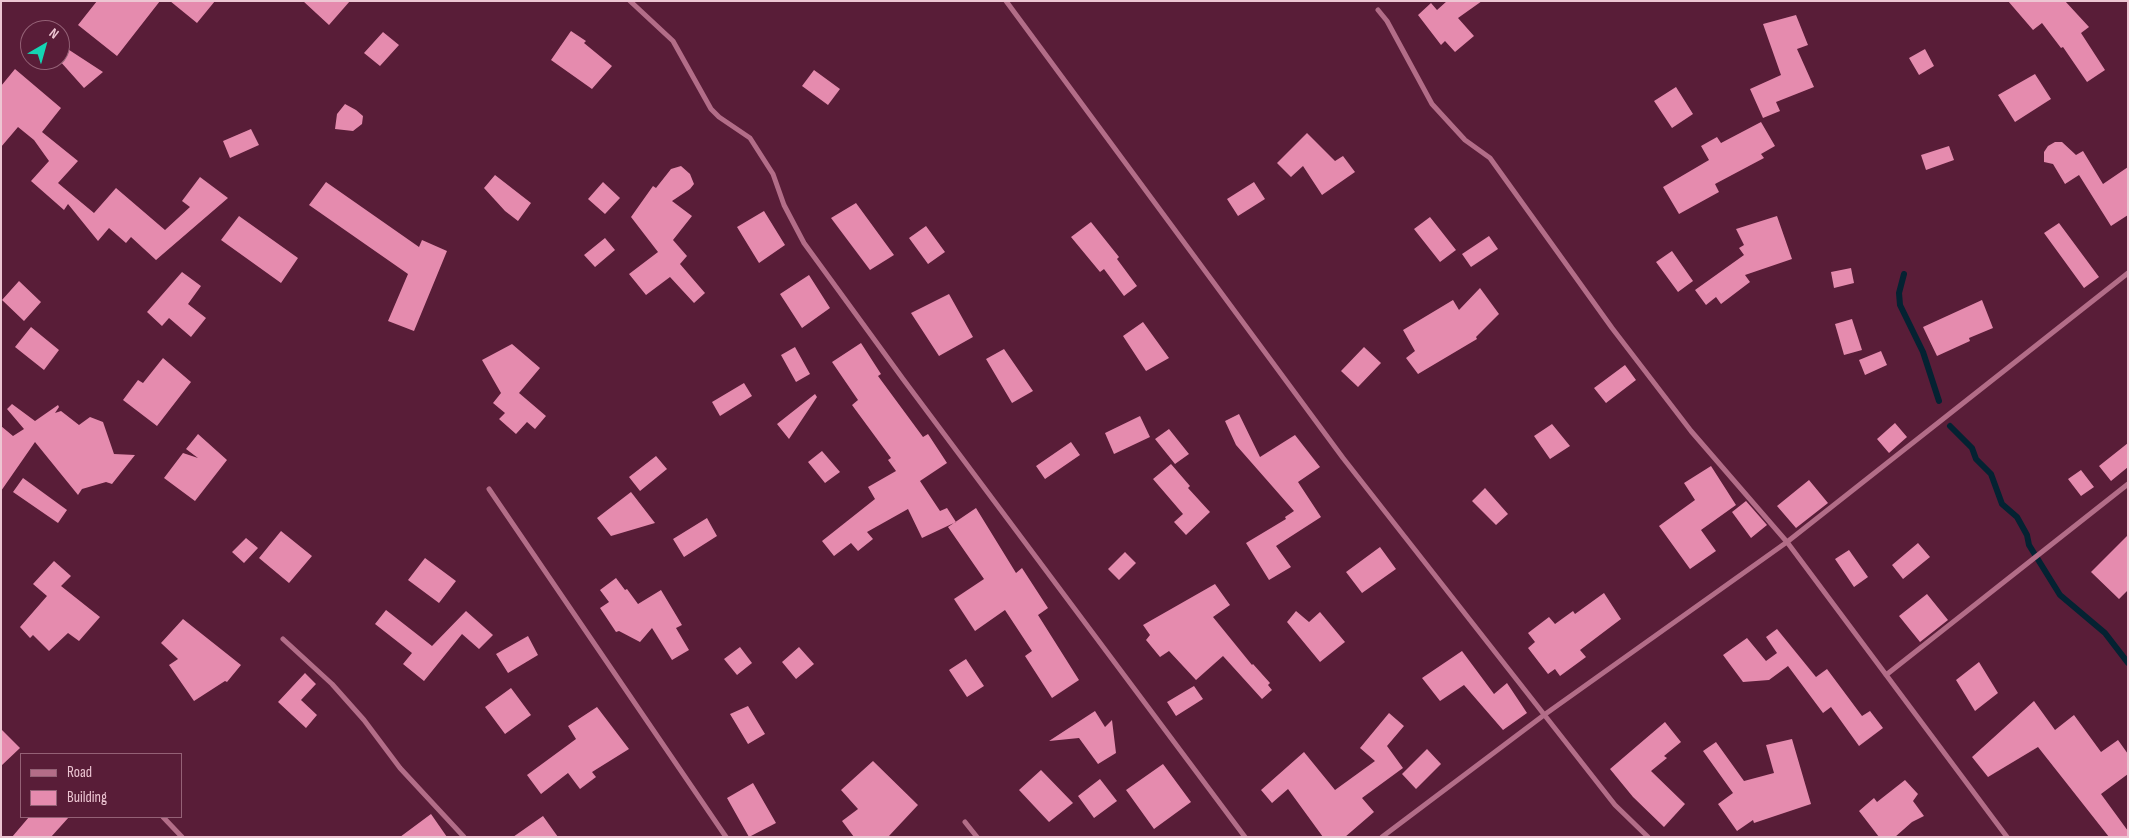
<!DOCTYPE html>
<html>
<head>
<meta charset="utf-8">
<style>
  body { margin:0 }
  #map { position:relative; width:2129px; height:838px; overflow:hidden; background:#591d38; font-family:"Sofia Sans Condensed",sans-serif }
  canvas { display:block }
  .frame { position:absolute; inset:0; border:2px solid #edc6d3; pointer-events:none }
  .legend { position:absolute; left:20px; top:753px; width:162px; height:65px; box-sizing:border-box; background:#591d38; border:1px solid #946176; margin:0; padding:6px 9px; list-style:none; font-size:15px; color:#edc6d3 }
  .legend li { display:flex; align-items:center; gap:10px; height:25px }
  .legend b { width:25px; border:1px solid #946176 }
  .north { position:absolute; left:20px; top:20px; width:50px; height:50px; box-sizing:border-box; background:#591d38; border:1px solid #946176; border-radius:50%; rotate:38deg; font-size:14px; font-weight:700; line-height:20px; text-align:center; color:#edc6d3 }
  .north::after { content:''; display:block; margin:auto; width:18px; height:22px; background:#14d5b3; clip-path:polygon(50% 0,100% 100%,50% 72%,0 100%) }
</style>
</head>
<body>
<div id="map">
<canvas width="2129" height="838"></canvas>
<div class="frame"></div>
<ul class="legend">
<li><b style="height:6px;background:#b36d88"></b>Road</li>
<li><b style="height:14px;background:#e58bae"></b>Building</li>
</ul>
<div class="north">N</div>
</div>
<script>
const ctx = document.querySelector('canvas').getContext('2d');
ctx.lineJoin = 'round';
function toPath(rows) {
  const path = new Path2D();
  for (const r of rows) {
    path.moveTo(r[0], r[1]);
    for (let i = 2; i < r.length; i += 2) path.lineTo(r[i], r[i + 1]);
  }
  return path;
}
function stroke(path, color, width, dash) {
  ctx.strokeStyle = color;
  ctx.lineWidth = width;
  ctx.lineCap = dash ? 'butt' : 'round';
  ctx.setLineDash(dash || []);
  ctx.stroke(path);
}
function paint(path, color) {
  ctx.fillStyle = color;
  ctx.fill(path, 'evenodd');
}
stroke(toPath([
  [1904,274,1899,293,1900,305,1923,352,1939,401],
  [1950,426,1972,448,1976,459,1991,474,2002,504,2017,517,2027,535,2029,545,2060,595,2105,633,2128,663]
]), '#042232', 6);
paint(toPath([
  [97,1,160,1,117,56,78,25],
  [170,1,215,1,197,23],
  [303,1,350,1,329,25],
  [1447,1,1482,1,1458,18,1474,36,1455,52,1445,41,1441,45,1418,15,1431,3,1437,10],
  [2008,1,2065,1,2089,27,2081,33,2105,70,2087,82,2063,47,2061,48,2042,23,2033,30],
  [1796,15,1808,45,1797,49,1814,87,1776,102,1780,111,1763,118,1750,89,1781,75,1763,24],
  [571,31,586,41,584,43,612,66,592,89,551,60],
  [383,32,399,45,380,66,364,53],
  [60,44,103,72,84,88,59,60],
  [1925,49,1934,66,1919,75,1909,58],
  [15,69,61,108,42,132,78,161,58,183,94,213,116,188,165,230,190,207,182,201,200,177,228,198,156,260,131,237,126,243,109,228,98,241,68,204,64,210,31,181,49,161,34,140,18,127,1,147,1,86],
  [814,70,840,89,828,105,802,86],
  [2035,74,2051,99,2015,122,1998,95],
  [1676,87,1693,114,1672,128,1654,101],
  [345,104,356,110,363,116,362,124,353,131,335,129,337,114],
  [1761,122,1775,146,1761,154,1764,158,1715,184,1719,192,1679,214,1663,187,1709,160,1701,146,1717,137,1721,143],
  [251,129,259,145,230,158,223,141],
  [1307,133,1335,161,1343,156,1355,172,1322,195,1303,166,1291,177,1277,163],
  [2055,142,2062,142,2076,155,2083,151,2103,184,2128,167,2128,215,2111,226,2079,175,2065,184,2053,164,2044,162,2044,152,2048,146],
  [1949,146,1954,160,1926,170,1921,155],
  [681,166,690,174,694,184,690,189,672,201,692,216,673,240,687,256,680,264,705,293,694,303,670,277,646,295,629,274,658,252,631,217,653,186,656,188,671,169],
  [495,175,531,203,518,221,505,211,484,188],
  [326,182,419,247,422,240,447,251,414,331,388,321,408,274,309,205],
  [603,182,620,198,605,214,588,199],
  [1254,182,1265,199,1238,216,1227,199],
  [856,203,894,255,870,270,831,218],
  [764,211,785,245,759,263,737,227],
  [239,216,298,258,281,283,221,240],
  [1777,216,1792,259,1745,275,1750,282,1721,304,1716,297,1706,305,1695,290,1744,255,1739,248,1744,245,1736,229],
  [1430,217,1456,250,1440,262,1414,229],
  [1091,222,1119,257,1117,259,1137,286,1124,296,1104,269,1100,272,1071,237],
  [2059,223,2099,277,2084,288,2044,233],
  [926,226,945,252,928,264,909,238],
  [1489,236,1498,249,1471,267,1462,254],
  [605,238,615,250,595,267,584,255],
  [1672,251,1693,281,1678,292,1656,262],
  [1851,268,1854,283,1834,288,1831,272],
  [182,272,201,286,188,304,206,318,191,337,169,318,162,326,147,312],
  [809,275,830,308,802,328,780,294],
  [19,281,41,302,24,321,2,300],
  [1480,288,1499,314,1476,337,1477,339,1418,374,1406,358,1415,351,1403,330,1453,300,1459,310],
  [949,294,973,337,939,356,911,313],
  [1982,300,1993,328,1969,338,1970,341,1937,356,1923,327],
  [1852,319,1862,350,1844,355,1835,324],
  [1143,322,1169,358,1146,371,1123,336],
  [31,327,59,350,44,370,15,347],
  [861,343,881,374,878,376,923,437,928,434,947,463,920,481,940,511,947,508,956,522,922,538,908,509,867,532,873,539,858,551,851,543,834,556,822,541,875,499,868,487,896,471,888,460,891,458,852,405,858,400,832,362],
  [512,344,540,368,519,393,546,416,535,429,527,422,516,434,499,419,505,413,493,403,501,393,482,360],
  [795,347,810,374,796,382,781,355],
  [1364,347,1381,363,1358,387,1341,371],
  [1004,349,1033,391,1012,403,986,359],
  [1881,351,1887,365,1865,375,1859,360],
  [163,358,191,382,157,426,123,400,138,380,143,383],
  [1625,365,1636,380,1606,403,1594,388],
  [744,383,752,396,720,416,712,402],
  [815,394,817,397,789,439,777,424],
  [12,404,35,421,58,405,59,407,55,413,61,411,79,425,90,417,103,422,114,454,135,455,112,484,106,482,82,489,78,495,35,442,1,491,1,426,13,436,24,429,7,409],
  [1239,414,1260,457,1295,435,1320,467,1298,482,1321,517,1276,546,1291,567,1269,580,1246,543,1286,519,1285,517,1294,511,1236,445,1225,421],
  [1140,416,1150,437,1114,454,1105,433],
  [1895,423,1907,437,1889,453,1877,439],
  [1552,424,1570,446,1550,459,1534,436],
  [1169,429,1189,454,1175,464,1155,439],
  [198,434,227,460,195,501,164,478,183,453,198,458,186,449],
  [1071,442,1080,455,1045,479,1036,466],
  [2128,443,2128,467,2111,481,2099,466],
  [822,451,840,472,825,483,808,462],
  [656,456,667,469,640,491,629,477],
  [1171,464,1190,486,1188,488,1210,512,1186,535,1174,522,1183,514,1153,479],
  [1711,466,1736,505,1701,530,1716,551,1690,569,1659,526,1695,500,1684,483],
  [2081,470,2094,487,2081,496,2068,479],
  [23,478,67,510,58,523,13,492],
  [1809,480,1828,503,1796,528,1777,506],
  [1485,488,1508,514,1496,525,1472,501],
  [631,492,655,523,611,536,597,518],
  [1746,501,1767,525,1751,538,1732,512],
  [976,508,1016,573,1022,568,1048,608,1038,615,1079,680,1052,698,1025,656,1032,651,1005,610,975,631,954,599,984,579,948,527],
  [707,518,717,536,684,557,673,539],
  [281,531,312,556,289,583,259,558],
  [2128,535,2128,590,2119,599,2091,572],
  [246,538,258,548,244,563,232,552],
  [1918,543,1930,557,1903,579,1892,565],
  [1380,547,1396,569,1362,593,1346,572],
  [1849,550,1868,577,1854,587,1835,559],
  [1125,552,1136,563,1119,580,1108,569],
  [425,558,456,581,439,603,408,580],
  [54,561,71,576,61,586,100,617,79,641,68,633,49,651,33,635,30,638,20,627,47,596,33,584],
  [616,578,625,590,627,589,638,604,661,590,682,625,676,628,689,650,672,660,652,628,640,642,619,631,616,632,600,608,609,602,600,590],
  [1215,584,1230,605,1213,617,1252,665,1253,664,1270,683,1268,685,1272,690,1262,699,1223,656,1196,680,1169,651,1160,657,1146,640,1150,635,1143,625],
  [1604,593,1621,619,1580,650,1586,657,1560,676,1555,669,1548,674,1528,648,1535,642,1528,633,1549,617,1555,624,1573,611,1575,614],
  [1927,594,1948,620,1920,642,1899,616],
  [386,610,432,646,466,611,493,635,479,649,462,634,424,681,403,664,412,653,375,624],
  [1296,611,1309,622,1320,612,1345,642,1320,662,1287,622],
  [183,619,241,665,227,682,225,681,194,701,169,665,178,659,161,643],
  [1777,629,1816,677,1827,669,1862,716,1870,711,1883,728,1859,746,1831,707,1823,713,1788,666,1769,680,1743,682,1723,655,1747,638,1766,661,1777,653,1766,637],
  [528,636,538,655,508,673,496,654],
  [740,647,752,663,737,675,724,659],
  [799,647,814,664,796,679,782,662],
  [1462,651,1494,694,1507,683,1527,713,1503,730,1464,685,1440,701,1422,678],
  [966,659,984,686,967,697,949,670],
  [1979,662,1998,693,1975,711,1956,680],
  [305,673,316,684,301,700,317,715,306,728,278,702],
  [1194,686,1203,699,1176,716,1167,702],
  [511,688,531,715,505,734,485,707],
  [2034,701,2055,730,2074,715,2101,752,2118,740,2128,754,2128,774,2101,794,2128,831,2128,837,2109,837,2038,747,1988,777,1972,757],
  [748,706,765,734,748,744,730,714],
  [597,707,629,749,592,772,596,777,580,789,568,773,541,794,527,775,576,739,568,726],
  [1095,711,1105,727,1112,720,1116,753,1098,764,1079,738,1049,741],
  [1389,713,1404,726,1387,746,1403,768,1362,798,1374,812,1345,837,1323,837,1288,789,1272,803,1261,790,1304,752,1335,790,1375,761,1360,748],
  [1665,722,1681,742,1664,756,1667,758,1651,771,1685,804,1664,827,1633,797,1610,769],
  [1,729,20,748,1,766],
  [1792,739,1811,804,1754,823,1753,820,1737,831,1718,804,1733,793,1703,751,1716,742,1744,781,1774,773,1766,745],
  [1427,749,1441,764,1416,789,1402,774],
  [873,761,918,805,888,837,854,837,842,821,858,809,841,790],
  [1163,764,1191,802,1154,829,1126,790],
  [1041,770,1073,803,1049,822,1019,790],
  [1100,779,1117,801,1094,818,1078,796],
  [1905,780,1918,794,1913,801,1924,816,1912,822,1895,837,1879,837,1859,811,1874,798,1877,802],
  [753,783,776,823,749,837,727,798],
  [431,814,447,837,400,837],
  [543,816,558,837,513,837],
  [29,817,69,817,51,837,12,837]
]), '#e58bae');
stroke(toPath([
  [630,1,673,41,711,109,719,117,750,138,773,174,784,205,804,243,903,379,1245,837],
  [1006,1,1343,458,1615,805,1648,837],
  [1378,10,1387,21,1432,104,1465,140,1490,158,1612,328,1691,431,1787,542,2007,837],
  [489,489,726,837],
  [283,639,332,684,364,720,400,768,464,837],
  [1886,675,2128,484],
  [163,817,182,837],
  [965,822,977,837],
  [1382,837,1544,715,1787,542,2128,273]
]), '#b36d88', 5);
</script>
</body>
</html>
